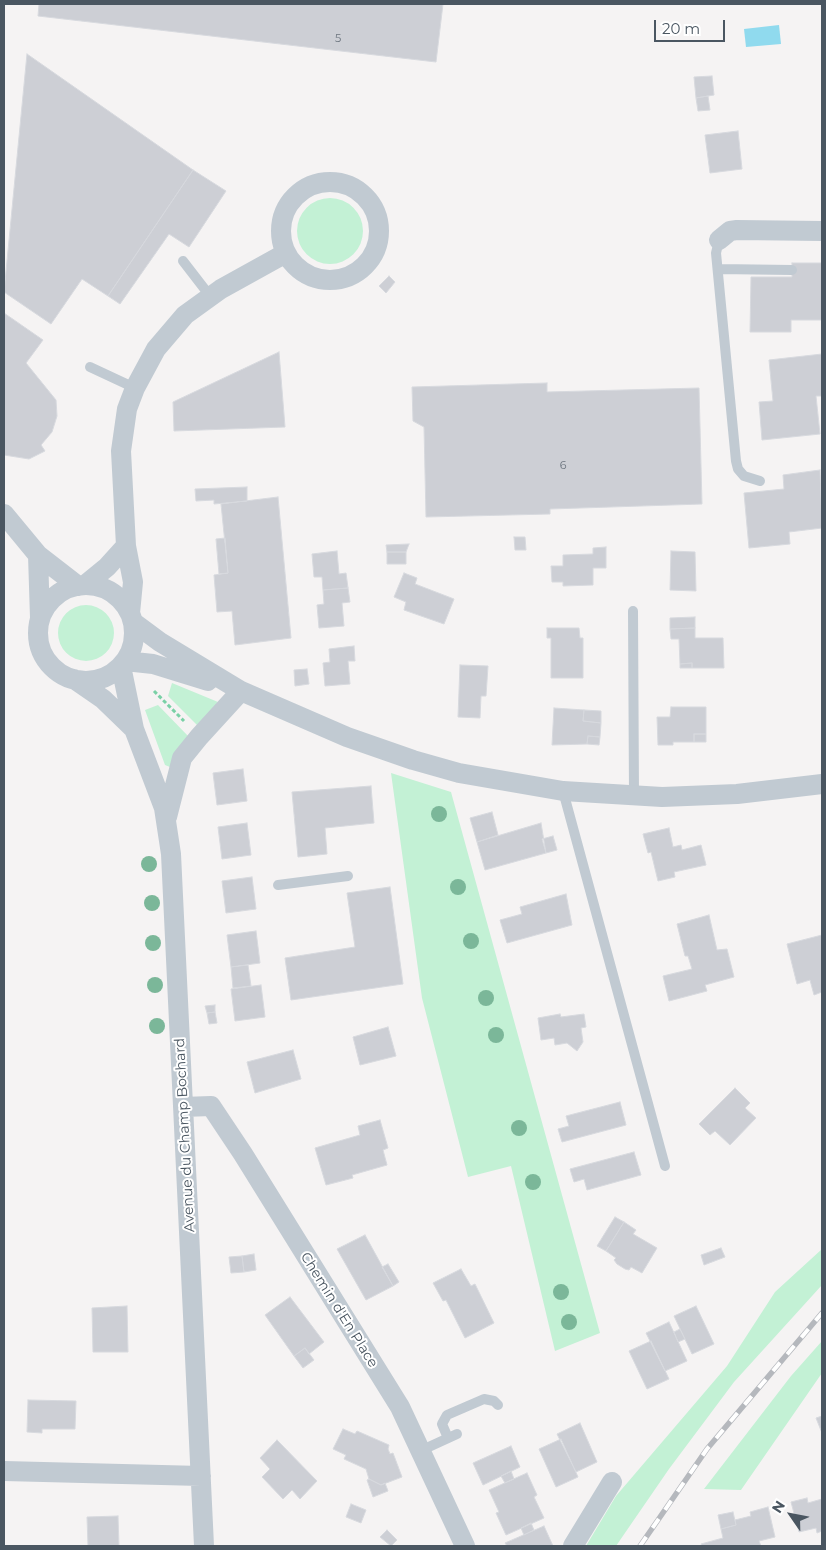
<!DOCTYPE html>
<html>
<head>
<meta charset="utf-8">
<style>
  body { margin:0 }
  #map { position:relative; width:826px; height:1550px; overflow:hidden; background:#f5f3f3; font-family:Montserrat,sans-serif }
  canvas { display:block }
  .frame { position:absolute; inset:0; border:5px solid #4a5661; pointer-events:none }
  .north { position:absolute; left:766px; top:1490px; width:50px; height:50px; -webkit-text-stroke:4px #fff; paint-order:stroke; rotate:303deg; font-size:14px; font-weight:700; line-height:20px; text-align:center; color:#4a5661 }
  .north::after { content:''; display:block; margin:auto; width:18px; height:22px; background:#4a5661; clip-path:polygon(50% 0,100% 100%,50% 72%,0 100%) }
  .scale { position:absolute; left:654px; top:20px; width:71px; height:22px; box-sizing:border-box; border:2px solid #4a5661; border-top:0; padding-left:6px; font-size:15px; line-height:18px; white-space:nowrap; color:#4a5661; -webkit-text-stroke:4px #fff; paint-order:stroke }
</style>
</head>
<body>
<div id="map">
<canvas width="826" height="1550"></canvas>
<div class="frame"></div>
<div class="north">N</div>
<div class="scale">20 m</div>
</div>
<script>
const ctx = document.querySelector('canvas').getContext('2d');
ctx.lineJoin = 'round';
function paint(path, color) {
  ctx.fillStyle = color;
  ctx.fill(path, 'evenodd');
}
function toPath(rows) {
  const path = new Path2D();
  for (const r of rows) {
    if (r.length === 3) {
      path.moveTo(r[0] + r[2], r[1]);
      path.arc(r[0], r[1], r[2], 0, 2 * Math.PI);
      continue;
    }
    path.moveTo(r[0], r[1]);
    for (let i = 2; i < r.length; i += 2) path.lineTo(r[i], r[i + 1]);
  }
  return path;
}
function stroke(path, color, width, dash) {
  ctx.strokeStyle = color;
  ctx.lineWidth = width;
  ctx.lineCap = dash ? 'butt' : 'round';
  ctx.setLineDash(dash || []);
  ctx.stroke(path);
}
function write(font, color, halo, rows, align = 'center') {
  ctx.font = font + ' Montserrat,sans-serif';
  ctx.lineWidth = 4;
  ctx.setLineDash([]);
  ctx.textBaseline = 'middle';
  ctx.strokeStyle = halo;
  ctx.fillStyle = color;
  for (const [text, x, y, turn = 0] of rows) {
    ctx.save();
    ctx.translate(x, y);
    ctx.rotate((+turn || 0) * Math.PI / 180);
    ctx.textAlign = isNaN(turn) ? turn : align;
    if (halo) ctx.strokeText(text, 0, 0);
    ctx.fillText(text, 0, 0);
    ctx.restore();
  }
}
paint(toPath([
  [330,231,33],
  [86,633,28],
  [172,683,218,702,198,726,168,696],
  [158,705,188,736,170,767,165,765,145,710],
  [391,773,451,792,600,1333,555,1351,511,1166,468,1177,422,998],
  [822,1249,822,1285,734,1382,669,1469,616,1546,586,1546,616,1496,727,1366,775,1292],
  [822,1341,822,1373,741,1490,704,1489,791,1376]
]), '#c3f1d5');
paint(toPath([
  [779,25,781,44,746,47,744,29]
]), '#90daee');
const building = toPath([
  [39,4,443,4,436,62,38,16,39,4],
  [27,54,193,170,108,296,82,279,51,324,4,292,27,54],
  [712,76,714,95,696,98,694,77,712,76],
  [708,96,710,110,698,111,696,98,708,96],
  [738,131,742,169,710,173,705,135,738,131],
  [193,170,226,191,189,247,169,234,120,304,108,296,193,170],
  [792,263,822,263,822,320,791,320,791,332,750,332,751,277,792,277,792,263],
  [389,276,395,282,386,293,379,286,389,276],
  [4,313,43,340,26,363,56,400,57,416,52,432,41,445,45,451,29,459,4,455,4,313],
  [279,352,285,427,174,431,173,402,279,352],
  [822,354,822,396,816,396,820,434,762,440,759,402,773,401,769,360,822,354],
  [547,383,547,392,699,388,702,504,550,509,550,514,426,517,424,427,413,421,412,387,547,383],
  [820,470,822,528,789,532,790,544,749,548,744,493,784,489,783,475,820,470],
  [247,487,247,501,214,504,214,500,196,501,195,489,247,487],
  [278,497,291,638,235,645,232,611,217,612,214,575,228,573,221,504,278,497],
  [514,537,525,537,526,550,515,550,514,537],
  [225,538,228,573,219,574,216,539,225,538],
  [409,544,406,552,387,552,386,545,409,544],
  [606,547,606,568,593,568,593,585,563,586,563,582,552,582,551,566,563,566,563,555,593,554,593,548,606,547],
  [337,551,339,574,346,573,348,588,323,590,322,577,314,577,312,554,337,551],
  [671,551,695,552,696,591,670,590,671,551],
  [387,552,406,552,406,564,387,564,387,552],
  [404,573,417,578,415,584,454,599,444,624,404,610,406,602,394,597,404,573],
  [348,588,350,602,342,603,344,626,319,628,317,605,324,604,323,590,348,588],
  [695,617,695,628,670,629,670,618,695,617],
  [547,628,579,628,580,638,583,638,583,678,551,678,551,638,547,638,547,628],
  [695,628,695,638,723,638,724,668,692,668,692,663,680,664,679,639,671,639,670,629,695,628],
  [354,646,355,661,348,661,350,684,325,686,323,663,330,662,329,649,354,646],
  [692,663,692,668,680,668,680,664,692,663],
  [460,665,488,666,486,696,481,696,480,718,458,717,460,665],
  [307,669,309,684,295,686,294,670,307,669],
  [671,707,706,707,706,734,694,734,694,742,673,742,673,745,658,745,657,717,670,717,671,707],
  [554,708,584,710,583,721,601,723,600,737,588,736,587,744,552,745,554,708],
  [584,710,601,711,601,723,583,721,584,710],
  [694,734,706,734,706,742,694,742,694,734],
  [588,736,600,737,599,745,587,744,588,736],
  [243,769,247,801,217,805,213,773,243,769],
  [371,786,374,823,325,828,327,854,298,857,292,792,371,786],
  [492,812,498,835,477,842,470,818,492,812],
  [247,823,251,855,222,859,218,827,247,823],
  [541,823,546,853,485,870,477,842,541,823],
  [669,828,673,847,681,845,682,850,701,845,706,865,674,872,675,877,658,881,651,852,648,853,643,834,669,828],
  [553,836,557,850,546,853,542,839,553,836],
  [252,877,256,909,226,913,222,881,252,877],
  [390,887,403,984,291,1000,285,958,355,947,347,893,390,887],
  [566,894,572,925,507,943,500,920,522,914,520,907,566,894],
  [709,915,717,950,727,949,734,977,705,985,707,991,669,1001,663,976,692,969,688,956,685,956,677,924,709,915],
  [256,931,260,963,231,967,227,935,256,931],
  [822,935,822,992,814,995,810,980,797,984,787,944,822,935],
  [248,965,251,986,233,988,231,967,248,965],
  [261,985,265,1017,235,1021,231,989,261,985],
  [215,1005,215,1012,207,1013,205,1006,215,1005],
  [215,1012,217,1023,209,1024,207,1013,215,1012],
  [560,1014,561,1017,584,1014,586,1027,581,1028,583,1042,577,1051,567,1043,555,1045,554,1038,541,1040,538,1018,560,1014],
  [388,1027,396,1056,360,1065,353,1037,388,1027],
  [293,1050,301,1079,255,1093,247,1062,293,1050],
  [735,1088,750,1103,745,1108,756,1118,730,1145,715,1131,710,1135,699,1124,735,1088],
  [620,1102,626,1125,562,1142,558,1129,569,1126,566,1116,620,1102],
  [380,1120,388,1148,383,1150,387,1165,352,1175,353,1178,326,1185,315,1148,360,1135,358,1126,380,1120],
  [634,1152,641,1175,587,1190,584,1179,574,1182,570,1169,634,1152],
  [615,1217,624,1222,606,1251,597,1246,615,1217],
  [624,1222,636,1230,633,1234,657,1248,642,1273,631,1267,629,1270,625,1269,617,1264,614,1260,616,1258,606,1251,624,1222],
  [365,1235,393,1286,366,1300,337,1249,365,1235],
  [721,1248,725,1257,704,1265,701,1255,721,1248],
  [254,1254,256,1270,244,1272,242,1256,254,1254],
  [242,1256,244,1272,231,1273,229,1257,242,1256],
  [388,1264,399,1282,393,1286,382,1267,388,1264],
  [461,1269,471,1286,475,1284,494,1323,465,1338,446,1300,443,1301,433,1283,461,1269],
  [290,1297,324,1342,309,1354,305,1348,294,1356,265,1315,290,1297],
  [127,1306,128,1352,93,1352,92,1308,127,1306],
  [696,1306,714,1344,692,1354,674,1316,696,1306],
  [669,1322,687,1361,665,1371,646,1333,669,1322],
  [680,1329,685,1339,678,1342,674,1332,680,1329],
  [651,1341,669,1379,647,1389,629,1351,651,1341],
  [305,1348,314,1360,303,1368,294,1356,305,1348],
  [28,1400,76,1401,75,1429,42,1429,42,1433,27,1432,28,1400],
  [822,1416,822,1433,816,1418,822,1416],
  [580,1423,597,1462,576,1472,557,1434,580,1423],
  [343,1429,355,1434,357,1431,389,1445,388,1449,390,1454,393,1453,402,1477,381,1485,369,1479,366,1469,344,1459,346,1455,333,1449,343,1429],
  [561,1439,578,1477,556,1487,539,1449,561,1439],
  [277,1440,317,1481,300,1499,292,1490,283,1499,262,1477,270,1469,260,1458,277,1440],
  [511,1446,520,1467,483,1485,473,1463,511,1446],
  [511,1471,514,1479,505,1483,501,1476,511,1471],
  [527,1473,537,1495,534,1497,544,1518,506,1535,496,1513,499,1512,489,1490,527,1473],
  [369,1479,381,1485,385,1483,388,1491,373,1497,367,1480,369,1479],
  [807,1498,808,1503,822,1499,822,1531,817,1533,816,1528,799,1532,791,1502,807,1498],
  [351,1504,366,1510,361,1523,346,1517,351,1504],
  [768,1507,775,1537,759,1541,761,1546,702,1546,701,1544,723,1538,721,1529,736,1525,735,1520,751,1516,750,1512,768,1507],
  [733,1512,736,1525,721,1529,718,1515,733,1512],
  [118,1516,119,1546,88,1546,87,1517,118,1516],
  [531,1523,534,1530,524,1535,521,1528,531,1523],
  [544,1526,553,1546,507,1546,505,1543,544,1526],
  [387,1530,397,1540,391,1546,380,1537,387,1530]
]);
paint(building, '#cdcfd5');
stroke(building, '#d7d9de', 1);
stroke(toPath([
  [154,691,184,721]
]), '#7ad0a6', 3, [4, 2.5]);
stroke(toPath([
  [719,240,716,253,736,461,738,469,744,476,760,481],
  [183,261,210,296],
  [718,269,792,270],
  [90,367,135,388],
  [633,611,634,796],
  [563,791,665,1166],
  [278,885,348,876],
  [448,1438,442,1424,447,1415,484,1399,494,1401,498,1405],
  [420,1451,457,1434]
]), '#c1cad2', 10);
stroke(toPath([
  [330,231,49],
  [719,240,730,231,737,230,822,231],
  [4,514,38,555,78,586],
  [38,555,40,618],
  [85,585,107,567,126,546],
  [86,633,48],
  [130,613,133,582,126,546,121,451,127,409,135,388,156,349,185,315,221,289,286,253],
  [133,622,160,642,241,691,347,737,413,760,459,773,563,791,662,797,737,794,822,784],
  [125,661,153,664,208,681],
  [121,666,134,729,164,808,171,854,204,1546],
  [74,679,103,699,134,729],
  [167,817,182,758,199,737,241,691],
  [183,1107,211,1106,243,1154,400,1407,465,1546],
  [4,1471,201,1476],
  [573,1546,612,1482]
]), '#c1cad2', 20);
const rail = toPath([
  [640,1546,707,1449,822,1313]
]);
stroke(rail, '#b5b8bd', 5.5);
stroke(rail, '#fff', 4, [11]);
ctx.fillStyle = '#7bb799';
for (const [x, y] of [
  [439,814],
  [149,864],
  [458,887],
  [152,903],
  [471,941],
  [153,943],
  [155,985],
  [486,998],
  [157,1026],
  [496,1035],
  [519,1128],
  [533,1182],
  [561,1292],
  [569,1322]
]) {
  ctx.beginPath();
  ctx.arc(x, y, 8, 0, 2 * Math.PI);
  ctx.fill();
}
write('11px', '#6b747e', null, [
  ["5",338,39],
  ["6",563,466]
]);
write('14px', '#4a5661', '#fff', [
  ["Avenue du Champ Bochard",185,1135,-93],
  ["Chemin d'En Place",339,1310,58]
]);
</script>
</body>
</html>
